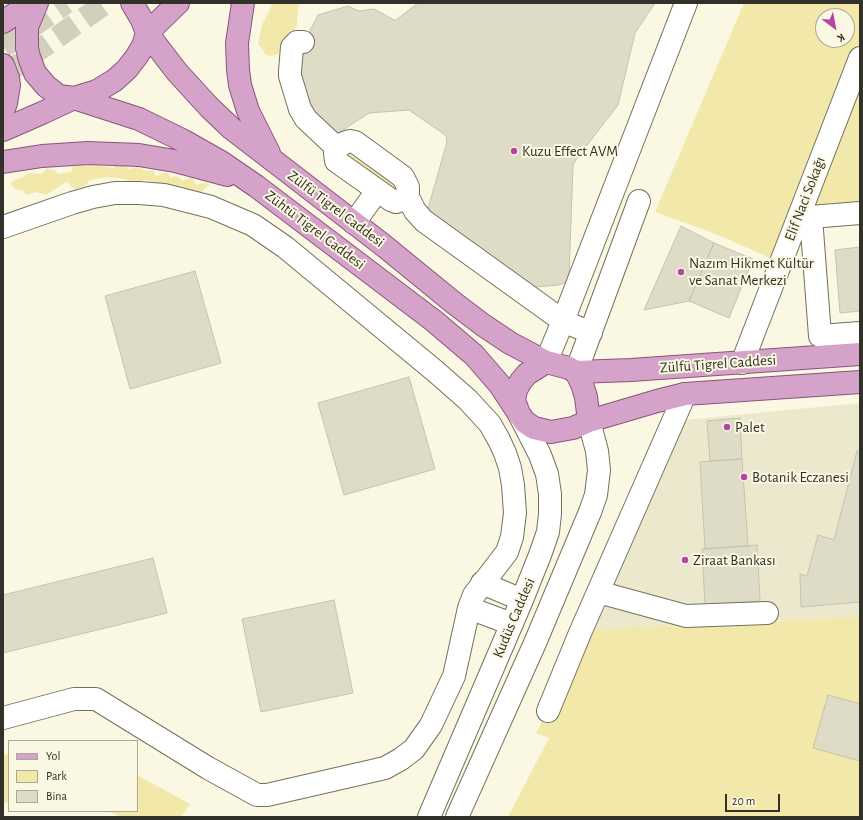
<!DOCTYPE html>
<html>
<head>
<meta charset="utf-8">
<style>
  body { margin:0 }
  #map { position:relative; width:863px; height:820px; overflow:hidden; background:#faf8e2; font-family:"Alegreya Sans",sans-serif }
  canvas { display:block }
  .frame { position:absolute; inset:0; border:4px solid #323129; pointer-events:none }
  .legend { position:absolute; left:8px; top:740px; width:130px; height:72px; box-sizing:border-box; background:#faf8e2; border:1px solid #aaa898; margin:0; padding:5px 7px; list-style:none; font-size:12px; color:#323129 }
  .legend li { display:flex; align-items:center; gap:8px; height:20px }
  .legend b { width:20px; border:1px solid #aaa898 }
  .north { position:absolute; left:815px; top:8px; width:40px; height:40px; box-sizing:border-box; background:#faf8e2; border:1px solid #aaa898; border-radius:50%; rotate:148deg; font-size:11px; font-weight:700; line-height:16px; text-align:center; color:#323129 }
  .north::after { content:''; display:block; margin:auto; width:14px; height:18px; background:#b545a1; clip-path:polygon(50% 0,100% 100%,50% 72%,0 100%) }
  .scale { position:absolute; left:725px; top:794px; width:55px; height:18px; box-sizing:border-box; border:2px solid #323129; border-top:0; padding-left:5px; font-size:12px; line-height:14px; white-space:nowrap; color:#323129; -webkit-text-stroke:3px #faf8e2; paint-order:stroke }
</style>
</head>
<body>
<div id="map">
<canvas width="863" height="820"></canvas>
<div class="frame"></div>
<ul class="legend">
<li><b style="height:5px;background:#d5a3ca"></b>Yol</li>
<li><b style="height:11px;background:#f1e8aa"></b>Park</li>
<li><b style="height:11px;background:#dedbc6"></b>Bina</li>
</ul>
<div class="north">K</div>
<div class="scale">20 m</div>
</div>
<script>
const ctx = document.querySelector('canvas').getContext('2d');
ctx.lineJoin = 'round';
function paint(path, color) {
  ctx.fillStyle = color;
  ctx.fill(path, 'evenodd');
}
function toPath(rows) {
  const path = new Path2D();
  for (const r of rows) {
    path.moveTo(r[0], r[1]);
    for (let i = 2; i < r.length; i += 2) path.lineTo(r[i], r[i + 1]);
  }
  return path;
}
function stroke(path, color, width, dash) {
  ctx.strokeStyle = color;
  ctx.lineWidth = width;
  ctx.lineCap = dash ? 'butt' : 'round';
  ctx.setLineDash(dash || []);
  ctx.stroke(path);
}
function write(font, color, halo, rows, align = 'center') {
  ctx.font = font + ' "Alegreya Sans",sans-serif';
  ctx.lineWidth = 4;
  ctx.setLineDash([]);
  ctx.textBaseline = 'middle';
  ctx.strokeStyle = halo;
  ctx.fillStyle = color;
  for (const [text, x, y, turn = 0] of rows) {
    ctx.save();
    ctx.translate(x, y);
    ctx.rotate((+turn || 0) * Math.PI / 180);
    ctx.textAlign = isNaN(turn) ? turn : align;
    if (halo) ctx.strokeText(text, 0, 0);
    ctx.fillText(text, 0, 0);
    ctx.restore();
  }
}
paint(toPath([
  [860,403,860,617,595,629,685,420]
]), '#ece8cd');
paint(toPath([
  [273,3,300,3,298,6,297,26,278,54,271,56,266,55,258,43,262,25],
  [744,3,860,3,860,213,798,218,780,262,713,233,655,212],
  [823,16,847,16,847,40,823,40],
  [349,151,395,180,396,186,395,188,393,190,346,155],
  [79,165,84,166,97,165,113,168,117,165,123,165,125,167,129,169,138,167,146,171,153,170,155,175,158,176,162,173,169,173,170,178,176,176,180,178,182,181,189,178,193,179,196,185,203,183,207,183,209,185,200,193,146,180,136,182,118,178,107,177,90,180,84,187,76,189,71,187,69,183,66,182,46,195,37,192,27,195,22,190,15,189,11,184,13,181,23,177,29,173,41,174,47,168,54,170,58,174,71,172,73,166],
  [860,617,860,817,508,817,549,738,536,733,548,711,580,633,595,629],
  [9,753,9,802,3,804,3,755],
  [137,775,190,804,181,817,121,817,108,811,137,811]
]), '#f1e8aa');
const building = toPath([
  [418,3,655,3,635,33,618,105,575,161,573,166,569,276,567,281,564,283,559,285,534,287,427,212,447,142,446,136,441,132,409,110,369,113,334,136,331,137,294,83,304,42,318,15,348,6,359,11,374,9,394,20,396,20,418,3],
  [681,226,714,243,689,301,644,310,681,226],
  [714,243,753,259,729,318,689,301,714,243],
  [860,247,860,311,840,313,835,250,860,247],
  [195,271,221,363,130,389,105,296,195,271],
  [409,377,435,469,344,495,318,403,409,377],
  [740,418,742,459,710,461,707,421,740,418],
  [857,451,860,452,860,602,801,607,800,574,807,576,818,535,834,540,857,451],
  [742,459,748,546,705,549,700,462,742,459],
  [757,545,760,601,705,605,702,549,757,545],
  [153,558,167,613,3,653,3,595,153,558],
  [334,600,353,693,261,712,242,619,334,600],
  [828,695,860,704,860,761,813,748,828,695]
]);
paint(building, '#dedbc6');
stroke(building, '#c6c3af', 1);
stroke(toPath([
  [3,47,66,3],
  [3,75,106,3]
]), '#d2d0bd', 22, [22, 11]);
const minor = toPath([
  [303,42,297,42,292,47,290,71,290,76,300,109,306,119,337,148],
  [350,141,355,142,403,177,408,187,408,192,405,197,401,200,396,202,391,200,336,161,335,153,337,148,344,143,350,141],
  [405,197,410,201,415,211,424,221,563,321,591,333],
  [811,217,820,336,860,333],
  [798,218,860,213],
  [354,223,377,191],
  [3,227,72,203,93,197,115,193,139,193,164,195,211,207,253,225,285,247,435,371,468,400,490,424,499,440,505,453,510,468,513,485,515,513,512,537,507,552,474,595,469,608,454,676,431,725,414,749,401,759,385,768,267,795,257,795,208,768,96,699,74,699,3,718],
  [546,362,563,321,686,3],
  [742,363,860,58],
  [576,372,639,201],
  [482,583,522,600],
  [598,592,686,616,767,613],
  [469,608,512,624],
  [548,711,580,633,685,394],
  [429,817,522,600,540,555,548,532,550,514,550,494,547,474,540,455,519,414],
  [457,817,535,643,590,512,596,495,599,470,597,451,589,421]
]);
const major = toPath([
  [37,3,27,27,27,48,29,57,35,73,46,86,59,96,74,98,139,119,184,141,221,162,256,186,434,321,474,355,500,385,519,414],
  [132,3,142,20,147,33,177,72,209,107,231,128,383,245,454,303,483,325,510,343,546,362],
  [243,3,237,43,238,70,240,85,248,111,269,153],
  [3,22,31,3],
  [3,65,8,78,9,85,6,103,3,111],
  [3,130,42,113,74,98,97,91,115,80,127,69,137,56,143,46,147,33,178,3],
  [3,162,42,156,88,153,139,155,175,161,227,175],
  [546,362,569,368,576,372,582,384,586,397,589,421,573,428,551,432,534,428,525,422,519,414,514,400,516,390,521,381,527,374,546,362],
  [576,372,631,370,860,354],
  [589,421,657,401,685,394,860,382]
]);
stroke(minor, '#73715e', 24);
stroke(major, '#8a537b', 24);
stroke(minor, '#fff', 22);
stroke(major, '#d5a3ca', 22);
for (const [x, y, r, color] of [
  [514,151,4,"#b545a1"],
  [681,272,4,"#b545a1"],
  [727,427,4,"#b545a1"],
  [744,477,4,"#b545a1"],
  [685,560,4,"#b545a1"]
]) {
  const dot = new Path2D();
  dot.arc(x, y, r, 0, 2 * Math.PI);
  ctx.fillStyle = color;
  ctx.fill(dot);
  stroke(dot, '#faf8e2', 1.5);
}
write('15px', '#323129', '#faf8e2', [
  ["Kuzu Effect AVM",522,151],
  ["Nazım Hikmet Kültür",689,263],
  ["ve Sanat Merkezi",689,280],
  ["Palet",735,427],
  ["Botanik Eczanesi",752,477],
  ["Ziraat Bankası",693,560]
], 'left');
write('15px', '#323129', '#faf8e2', [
  ["Elif Naci Sokağı",805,199,-69],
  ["Zülfü Tigrel Caddesi",336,209,37],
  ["Zühtü Tigrel Caddesi",315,230,37],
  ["Zülfü Tigrel Caddesi",718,364,-4],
  ["Kudüs Caddesi",514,618,-67]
]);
</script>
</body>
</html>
